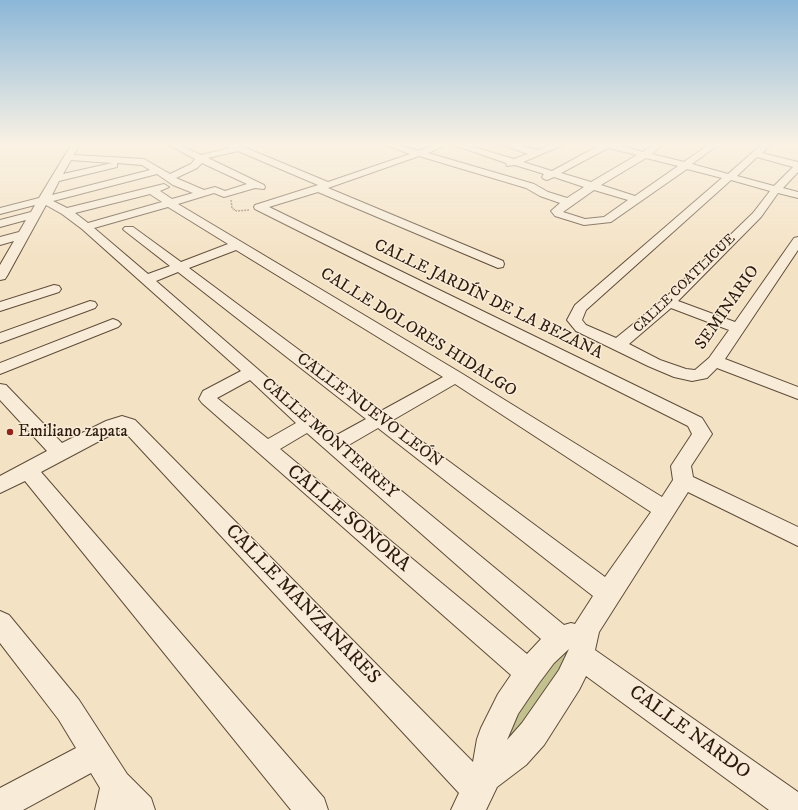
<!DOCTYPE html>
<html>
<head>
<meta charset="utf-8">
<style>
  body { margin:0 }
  canvas { display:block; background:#f4e2c4 }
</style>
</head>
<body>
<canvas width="798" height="810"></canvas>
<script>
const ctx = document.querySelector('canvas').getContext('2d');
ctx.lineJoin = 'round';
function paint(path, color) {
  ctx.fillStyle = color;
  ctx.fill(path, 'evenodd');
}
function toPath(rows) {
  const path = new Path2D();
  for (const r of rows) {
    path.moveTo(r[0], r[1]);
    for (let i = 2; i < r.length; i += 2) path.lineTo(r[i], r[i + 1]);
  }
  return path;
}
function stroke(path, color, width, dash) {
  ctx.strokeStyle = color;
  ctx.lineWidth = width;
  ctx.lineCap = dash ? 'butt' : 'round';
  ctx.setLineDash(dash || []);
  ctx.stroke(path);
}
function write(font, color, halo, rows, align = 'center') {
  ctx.font = font + ' "IM FELL DW Pica",serif';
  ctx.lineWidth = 3;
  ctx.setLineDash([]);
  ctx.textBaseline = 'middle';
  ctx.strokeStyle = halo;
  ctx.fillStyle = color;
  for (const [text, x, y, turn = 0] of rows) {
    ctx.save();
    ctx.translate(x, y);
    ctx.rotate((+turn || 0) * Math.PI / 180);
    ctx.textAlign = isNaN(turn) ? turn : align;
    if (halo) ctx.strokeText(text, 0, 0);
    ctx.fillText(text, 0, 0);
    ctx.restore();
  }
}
paint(toPath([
  [565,648,574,653,508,750,501,732]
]), '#c3c18f');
const minor = toPath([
  [71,145,79,145,74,155,144,159,170,174,191,164,195,159,169,145,180,145,201,155,230,148,227,145,239,145,328,182,410,154,386,145,399,145,419,151,434,145,446,145,428,153,534,184,548,192,567,198,584,187,554,177,547,180,544,179,542,177,544,174,515,165,507,166,506,163,454,145,467,145,514,159,528,154,503,145,517,145,537,150,551,145,563,145,523,162,552,171,600,145,618,145,643,152,652,145,662,145,652,154,684,162,708,145,718,145,692,164,728,174,761,145,770,145,762,153,798,162,798,172,783,188,798,192,798,198,778,193,761,217,678,301,735,322,794,238,798,237,798,250,725,359,798,387,798,399,717,368,707,378,692,381,674,377,648,366,576,331,567,320,575,305,722,178,687,169,611,222,584,225,555,216,551,211,560,203,540,196,526,188,419,156,328,188,503,261,504,264,503,267,498,268,318,192,269,207,702,418,712,434,691,466,693,477,798,527,798,546,688,492,599,632,595,650,798,792,798,810,769,810,586,676,579,690,544,745,526,765,497,787,486,810,451,810,459,793,122,429,41,472,324,798,328,810,291,810,25,481,0,493,0,476,47,451,0,400,0,384,6,385,62,443,106,421,122,416,135,420,473,762,477,739,481,728,498,694,511,675,202,403,199,399,203,391,241,371,82,229,62,214,46,205,7,276,5,279,0,280,0,265,14,241,0,245,0,237,19,232,26,220,0,227,0,220,31,212,35,205,0,214,0,208,39,198,71,145],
  [608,148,637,155,591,182,561,173,608,148],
  [238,151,318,185,255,205,254,207,255,209,688,426,692,434,671,466,673,480,662,497,461,373,178,204,214,193,224,197,255,188,264,189,265,187,264,185,208,158,238,151],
  [757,157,793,167,774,186,737,176,757,157],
  [646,158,678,166,635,196,601,185,646,158],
  [71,160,112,163,63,174,71,160],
  [117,163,142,165,150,170,52,195,59,181,117,167,117,163],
  [202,163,247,184,225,191,215,187,204,190,176,178,197,168,202,163],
  [157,174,173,185,193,193,172,199,160,191,169,187,164,184,67,208,53,201,157,174],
  [731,180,770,191,753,213,664,299,616,338,586,325,582,320,586,310,731,180],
  [594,190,628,200,604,217,585,219,563,212,594,190],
  [150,194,162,202,88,223,75,213,150,194],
  [168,207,228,244,181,262,133,227,125,227,123,229,125,231,170,266,148,274,94,228,168,207],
  [236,250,443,377,381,411,189,268,236,250],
  [178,272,366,419,335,436,156,281,178,272],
  [671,308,729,330,709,358,695,370,686,369,660,360,629,344,671,308],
  [250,380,296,423,268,439,217,398,250,380],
  [455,384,651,512,605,577,393,420,455,384],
  [378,428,593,596,575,624,571,623,564,625,347,446,378,428],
  [307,433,541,639,527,654,280,449,307,433],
  [569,649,559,670,522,723,507,740,518,714,539,683,554,663,569,649],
  [54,285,59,286,61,289,59,292,0,311,0,302,54,285],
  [90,301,95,302,97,305,95,308,0,343,0,333,90,301],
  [113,319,118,321,121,324,118,327,0,374,0,363,113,319],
  [0,611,9,615,79,700,127,774,151,798,155,810,95,810,100,788,91,773,23,810,0,810,0,788,76,748,59,720,0,643,0,611]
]);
stroke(minor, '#5e4c3a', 2);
stroke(toPath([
  [231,200,232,208,236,211,249,210]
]), '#2c1a0c', 1.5, [0.5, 1]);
paint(minor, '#f8ecd9');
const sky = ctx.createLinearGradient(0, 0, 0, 258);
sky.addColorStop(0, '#8bb7d8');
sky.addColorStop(0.56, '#faf2e4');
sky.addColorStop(1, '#faf2e400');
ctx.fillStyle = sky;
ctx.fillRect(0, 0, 798, 258);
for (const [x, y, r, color] of [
  [10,432,4,"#8f2418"]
]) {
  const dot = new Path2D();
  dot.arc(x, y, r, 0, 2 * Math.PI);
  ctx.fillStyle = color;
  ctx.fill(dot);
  stroke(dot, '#f8ecd9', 1.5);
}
write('14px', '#2c1a0c', '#f8ecd9', [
  ["CALLE COATLICUE",685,284,-44]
]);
write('17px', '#2c1a0c', '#f8ecd9', [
  ["CALLE JARDÍN DE LA BEZANA",488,300,26],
  ["SEMINARIO",728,308,-55],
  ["CALLE DOLORES HIDALGO",418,333,32],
  ["CALLE NUEVO LEÓN",369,411,37],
  ["CALLE MONTERREY",329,439,41]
]);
write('17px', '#2c1a0c', '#f8ecd9', [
  ["Emiliano zapata",18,432]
], 'left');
write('20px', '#2c1a0c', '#f8ecd9', [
  ["CALLE SONORA",348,519,40],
  ["CALLE MANZANARES",302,605,46],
  ["CALLE NARDO",689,733,36]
]);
</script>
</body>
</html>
